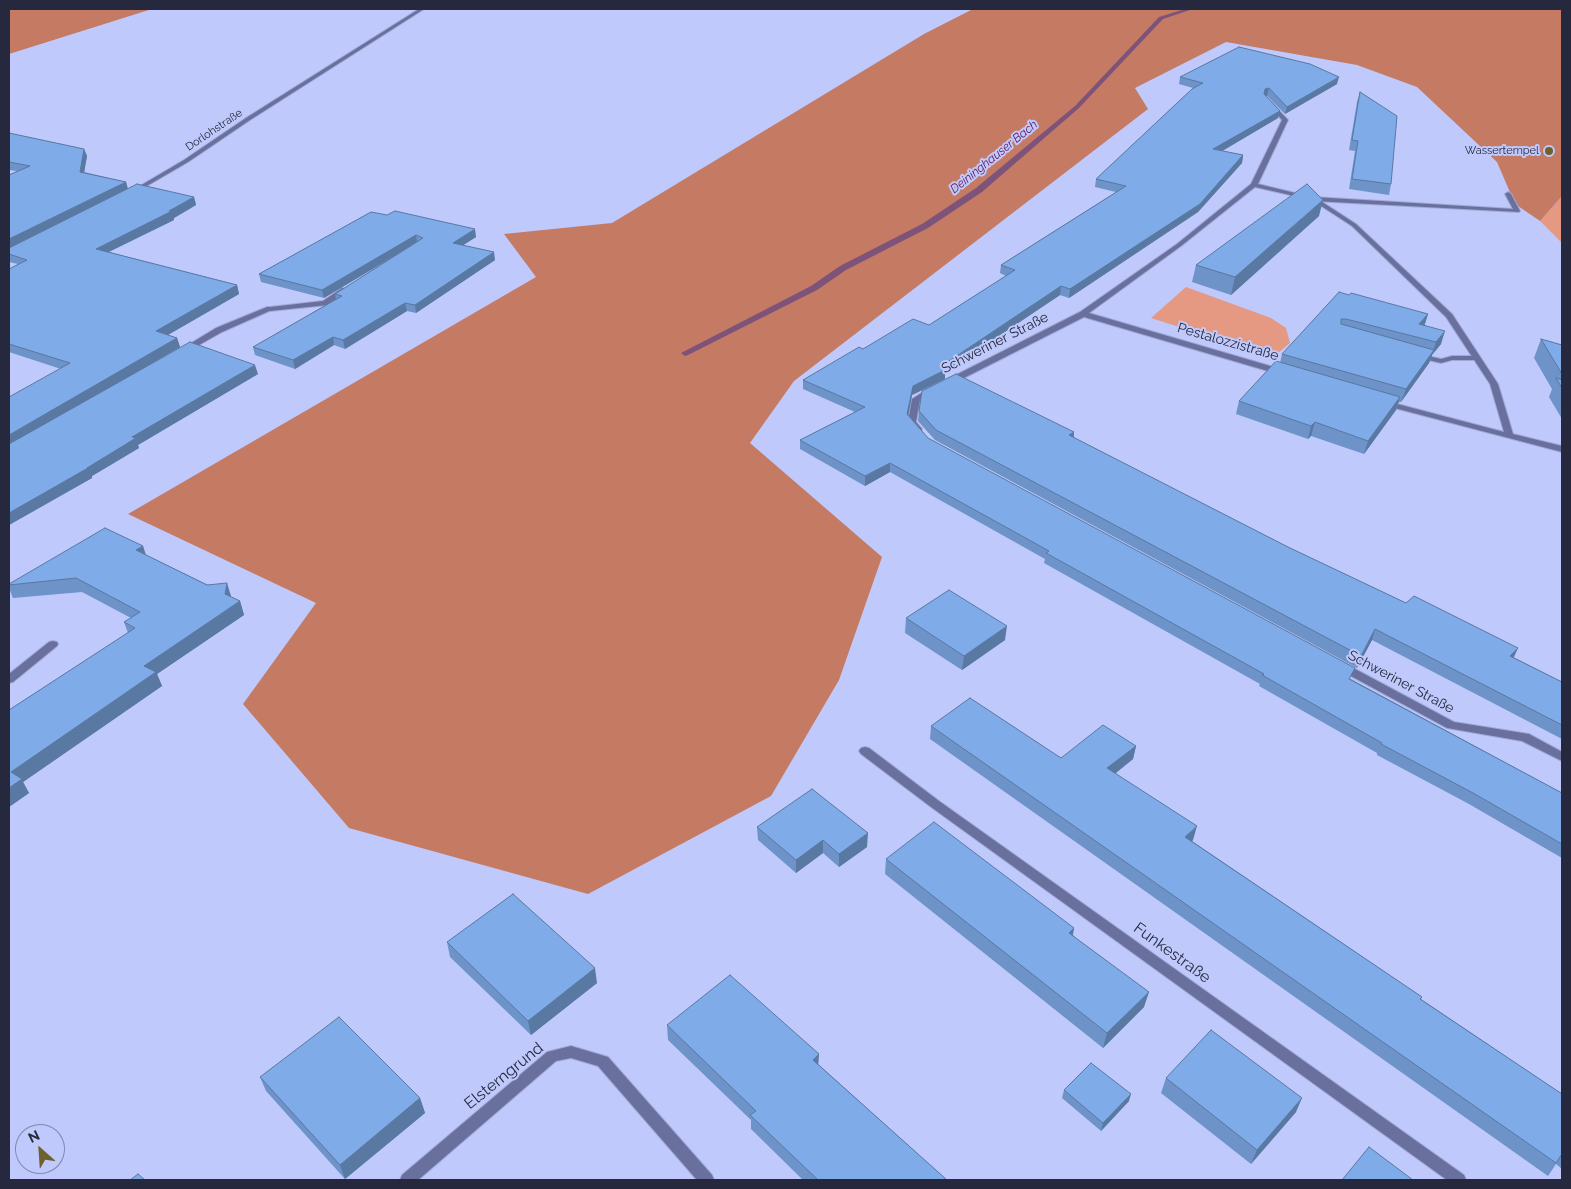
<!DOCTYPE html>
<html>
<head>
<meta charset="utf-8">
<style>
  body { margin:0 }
  #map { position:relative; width:1571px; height:1189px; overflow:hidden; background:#bfc9fc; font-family:Raleway,sans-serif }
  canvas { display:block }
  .frame { position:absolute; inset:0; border:10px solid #26293d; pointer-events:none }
  .north { position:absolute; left:15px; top:1124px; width:50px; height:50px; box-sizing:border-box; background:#bfc9fc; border:1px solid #8289b0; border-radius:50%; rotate:334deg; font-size:14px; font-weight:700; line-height:20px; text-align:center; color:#26293d }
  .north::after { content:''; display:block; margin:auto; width:18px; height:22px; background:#6d612e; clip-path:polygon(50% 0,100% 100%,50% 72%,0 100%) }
</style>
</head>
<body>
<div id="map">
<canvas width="1571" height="1189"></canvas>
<div class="frame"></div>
<div class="north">N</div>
</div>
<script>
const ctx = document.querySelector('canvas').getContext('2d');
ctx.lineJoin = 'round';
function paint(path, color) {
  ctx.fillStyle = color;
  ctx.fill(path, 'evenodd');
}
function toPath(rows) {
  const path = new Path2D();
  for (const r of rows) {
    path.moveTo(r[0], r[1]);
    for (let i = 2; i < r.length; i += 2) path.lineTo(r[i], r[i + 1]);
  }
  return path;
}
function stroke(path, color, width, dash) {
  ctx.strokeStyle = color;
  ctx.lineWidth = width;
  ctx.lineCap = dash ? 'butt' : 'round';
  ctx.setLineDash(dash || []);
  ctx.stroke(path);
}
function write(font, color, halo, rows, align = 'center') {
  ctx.font = font + ' Raleway,sans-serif';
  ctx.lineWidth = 4;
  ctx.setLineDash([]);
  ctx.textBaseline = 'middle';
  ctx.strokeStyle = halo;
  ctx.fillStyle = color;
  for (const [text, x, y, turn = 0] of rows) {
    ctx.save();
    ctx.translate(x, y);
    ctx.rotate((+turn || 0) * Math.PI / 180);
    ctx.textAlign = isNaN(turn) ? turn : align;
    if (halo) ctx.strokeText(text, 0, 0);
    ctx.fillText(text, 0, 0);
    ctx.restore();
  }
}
paint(toPath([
  [1562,196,1562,243,1540,221],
  [1186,287,1271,318,1286,328,1290,343,1273,357,1151,318]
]), '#e59882');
paint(toPath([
  [9,9,152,9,9,54],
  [973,9,1562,9,1562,196,1540,221,1515,204,1497,162,1417,87,1357,65,1226,42,1135,88,1148,109,794,381,750,443,882,557,839,680,771,796,588,894,349,828,243,704,316,603,128,514,536,277,504,234,612,223,924,34]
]), '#c57a64');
paint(toPath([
  [1185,9,1193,9,1163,19,1079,108,982,192,928,228,846,270,817,290,688,355,685,356,681,353,811,286,840,266,922,224,976,188,1075,106,1159,17,1185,9]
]), '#7e537a');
const lane = toPath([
  [1508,192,1511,194,1520,211,1519,212,1314,201,1311,199,1314,197,1513,209,1505,194,1508,192],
  [342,288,349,290,328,305,270,311,266,309,270,307,323,301,342,288],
  [1415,353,1441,359,1452,356,1476,356,1480,358,1476,360,1452,360,1441,363,1415,357,1415,353]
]);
const street = toPath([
  [419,9,424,9,250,120,188,162,133,194,128,193,184,160,246,118,419,9],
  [1271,102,1288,120,1258,184,1316,198,1356,224,1452,314,1498,384,1513,434,1562,446,1562,452,1383,405,1383,401,1386,401,1504,432,1490,384,1446,317,1352,226,1312,200,1255,187,1181,246,1089,313,1284,370,1284,374,1278,374,1084,317,952,384,946,384,946,380,1080,312,1177,244,1251,184,1282,120,1268,104,1271,102],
  [267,307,270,307,274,309,222,332,185,353,182,353,178,351,216,328,267,307],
  [931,387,934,387,938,389,920,400,916,422,922,429,921,431,915,431,908,422,912,399,931,387],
  [53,641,57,642,58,644,57,646,13,682,9,683,9,674,49,642,53,641],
  [1342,662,1454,722,1529,734,1562,752,1562,761,1522,741,1447,728,1338,669,1337,666,1342,662],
  [865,747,869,748,939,801,1464,1175,1466,1180,1447,1180,931,807,861,754,859,751,861,748,865,747],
  [571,1046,608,1057,712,1175,714,1180,697,1180,598,1066,571,1058,556,1061,418,1180,400,1180,402,1175,547,1052,571,1046]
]);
stroke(lane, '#a0a9d6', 2);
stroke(street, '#a0a9d6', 2);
paint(lane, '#69709e');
paint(street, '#69709e');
paint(toPath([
  [1180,77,1337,84,1285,114,1267,96,1266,96,1278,118,1222,151,1243,155,1242,163,1198,212,1069,298,1060,295,945,372,945,379,912,395,908,415,928,438,1351,679,1562,793,1562,858,1469,804,1377,755,1377,753,1259,686,1260,684,1044,563,1045,559,890,472,865,486,800,449,800,440,855,412,803,389,803,380,863,349,929,325,1006,276,1000,273,1001,265,1116,192,1095,187,1096,179,1193,88,1179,84],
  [1360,92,1391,184,1389,195,1349,189,1355,151,1349,150,1357,102],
  [9,133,84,149,87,156,84,172,126,182,128,189,194,197,196,205,174,218,174,220,109,252,237,285,239,294,168,335,177,338,180,347,143,368,258,374,138,445,139,448,92,476,92,478,9,525,61,369,9,352,9,269,18,264,9,262,9,175,17,171,9,170],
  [371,212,476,237,463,245,495,260,416,313,407,311,345,349,334,345,295,369,255,355,253,347,336,299,335,294,397,255,324,298,261,282,259,274],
  [1319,216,1231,295,1192,282,1196,265],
  [1349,295,1428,314,1424,326,1441,344,1432,355,1429,363,1401,402,1399,402,1396,410,1364,454,1311,436,1308,439,1236,414,1239,401,1280,363,1282,354],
  [1541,339,1562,345,1562,419,1549,397,1552,389,1534,358],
  [919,411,1074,432,1074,438,1288,547,1406,603,1518,648,1513,657,1562,682,1562,739,1372,640,1357,668,935,440,918,421],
  [143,546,146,555,231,596,231,597,240,601,244,615,157,674,162,686,23,782,29,793,9,807,9,710,128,633,124,622,131,618,82,592,13,598,9,588,9,584],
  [906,618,1005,640,962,670,905,633],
  [931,726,1061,758,1136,746,1133,759,1115,773,1193,840,1192,841,1422,997,1421,999,1562,1094,1562,1169,1556,1164,1548,1176,930,739],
  [757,827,867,847,839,867,823,853,796,873,758,840],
  [886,859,1074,928,1073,935,1144,1007,1103,1048,885,874],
  [447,942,597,983,531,1035,450,957],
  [667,1025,818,1064,947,1180,803,1180,751,1129,751,1120,668,1040],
  [260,1077,420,1098,425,1113,345,1179,266,1091],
  [1166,1078,1296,1112,1251,1164,1161,1093],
  [1064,1090,1129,1101,1101,1131,1062,1098]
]), '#6d93c8');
paint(toPath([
  [1339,77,1337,84,1285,114,1287,107],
  [1269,88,1267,96,1263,96,1265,89],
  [1280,111,1278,118,1212,157,1213,149],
  [84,149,87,156,83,179,80,172],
  [1243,155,1242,163,1198,212,1069,298,1070,289],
  [126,182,128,190,9,249,9,239],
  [194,197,196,205,174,218,174,220,98,257,96,249,169,211],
  [1323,200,1319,216,1231,295,1235,277],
  [475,229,476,237,454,251,453,243],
  [416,235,417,242,324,298,322,290],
  [494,252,495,260,416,313,415,305],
  [237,285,239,294,159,340,156,331],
  [1061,286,1060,295,945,372,945,379,912,395,907,423,907,414,913,386],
  [405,303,407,311,345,349,343,340],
  [1428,314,1424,327,1419,324],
  [1445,331,1441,344,1432,355,1436,342],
  [333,337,334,345,295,369,293,360],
  [177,338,180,347,9,447,9,435],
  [1434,350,1429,363,1401,402,1406,389],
  [255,365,258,374,138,445,139,448,92,476,92,478,9,525,9,513,87,468,132,437],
  [1400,397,1396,410,1364,454,1368,441],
  [1315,422,1311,436,1308,439,1311,426],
  [1074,432,1073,442,1069,435],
  [890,463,890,472,865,486,865,476],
  [143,546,147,560,136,550],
  [227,583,231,596,229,607,225,594],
  [240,601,244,615,157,674,162,686,23,782,29,793,9,807,9,788,11,772,144,666],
  [1007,626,1005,640,962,670,964,656],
  [1375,629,1372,640,1357,668,1361,656],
  [1518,648,1513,659,1510,656],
  [1136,746,1133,759,1105,782,1107,768],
  [1197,826,1193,840,1182,850,1185,837],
  [868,833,867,847,839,867,839,854],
  [823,840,823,853,796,873,796,860],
  [1074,928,1071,943,1069,933],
  [595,968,597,983,531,1035,528,1021],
  [1149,992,1144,1007,1103,1048,1107,1033],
  [819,1054,818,1069,813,1060],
  [1131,1094,1129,1101,1101,1131,1103,1123],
  [420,1098,425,1113,345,1179,340,1165],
  [1302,1098,1296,1112,1251,1164,1257,1150]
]), '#5978a2');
const building = toPath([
  [1239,47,1310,64,1339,77,1287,107,1269,88,1265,89,1264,94,1280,111,1213,149,1243,155,1200,204,1070,289,1061,286,940,367,945,370,913,386,907,414,928,438,1355,668,1349,679,1562,793,1562,844,1473,793,1381,744,1382,743,1262,675,1264,674,1046,553,1049,551,890,463,865,476,800,440,865,407,803,380,859,347,863,349,913,319,929,325,1015,270,1001,265,1126,186,1096,179,1192,89,1203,83,1180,77,1239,47],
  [1360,92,1397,116,1391,184,1352,179,1358,141,1352,140,1360,92],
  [9,133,84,149,80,172,126,182,9,239,9,175,30,166,9,162,9,133],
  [137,184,194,197,169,211,172,211,96,249,237,285,156,331,177,338,9,435,9,397,70,363,9,344,9,269,27,260,9,254,9,248,137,184],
  [1307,184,1323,200,1235,277,1196,265,1307,184],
  [395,211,475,229,453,243,494,252,415,305,405,303,343,340,333,337,293,360,253,347,342,296,335,294,423,238,416,235,322,290,259,274,371,212,387,215,395,211],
  [1339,292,1349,295,1351,293,1428,314,1419,324,1445,331,1436,342,1346,319,1341,319,1341,324,1434,350,1406,389,1282,354,1339,292],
  [1541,339,1562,345,1562,374,1541,339],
  [190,342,255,365,132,437,136,438,87,468,88,468,9,513,9,444,190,342],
  [1276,361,1400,397,1368,441,1315,422,1311,426,1239,401,1276,361],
  [956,374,1074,432,1069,435,1288,547,1406,603,1414,596,1518,648,1510,656,1562,682,1562,725,1375,629,1361,656,936,430,919,411,922,391,956,374],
  [1556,378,1562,380,1562,388,1556,378],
  [105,528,143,546,136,550,207,585,227,583,225,594,240,601,144,666,156,672,11,772,22,779,9,788,9,710,135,628,124,622,140,612,76,578,9,585,9,584,105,528],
  [949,590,1007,626,964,656,906,618,949,590],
  [970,698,1061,758,1103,725,1136,746,1107,768,1197,826,1185,837,1422,997,1420,999,1562,1094,1562,1154,1556,1163,931,726,970,698],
  [812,789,868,833,839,854,823,840,796,860,757,827,812,789],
  [934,822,1074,928,1069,933,1149,992,1107,1033,886,859,934,822],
  [513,894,595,968,528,1021,447,942,513,894],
  [730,975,819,1054,813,1060,947,1180,818,1180,750,1115,756,1111,667,1025,730,975],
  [339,1017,420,1098,340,1165,260,1077,339,1017],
  [1211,1030,1302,1098,1257,1150,1166,1078,1211,1030],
  [1091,1063,1131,1094,1103,1123,1064,1090,1091,1063],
  [1369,1147,1413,1180,1342,1180,1369,1147],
  [138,1174,145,1180,130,1180,138,1174]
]);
paint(building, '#7fabe8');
stroke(building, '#5978a2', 1);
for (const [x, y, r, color] of [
  [1549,151,5,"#6d612e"]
]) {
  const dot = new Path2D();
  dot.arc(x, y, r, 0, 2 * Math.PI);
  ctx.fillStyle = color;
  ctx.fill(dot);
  stroke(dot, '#bfc9fc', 2);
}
write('11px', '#26293d', '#bfc9fc', [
  ["Dorlohstraße",214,130,-34]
]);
write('11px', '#26293d', '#bfc9fc', [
  ["Wassertempel",1539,151]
], 'right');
write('italic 12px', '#621553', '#bfc9fc', [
  ["Deininghauser Bach",994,157,-39]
]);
write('14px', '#26293d', '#bfc9fc', [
  ["Pestalozzistraße",1228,342,16],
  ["Schweriner Straße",995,343,-27],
  ["Schweriner Straße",1401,682,28]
]);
write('16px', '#26293d', '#bfc9fc', [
  ["Funkestraße",1172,953,36],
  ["Elsterngrund",504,1076,-39]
]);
</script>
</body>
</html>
